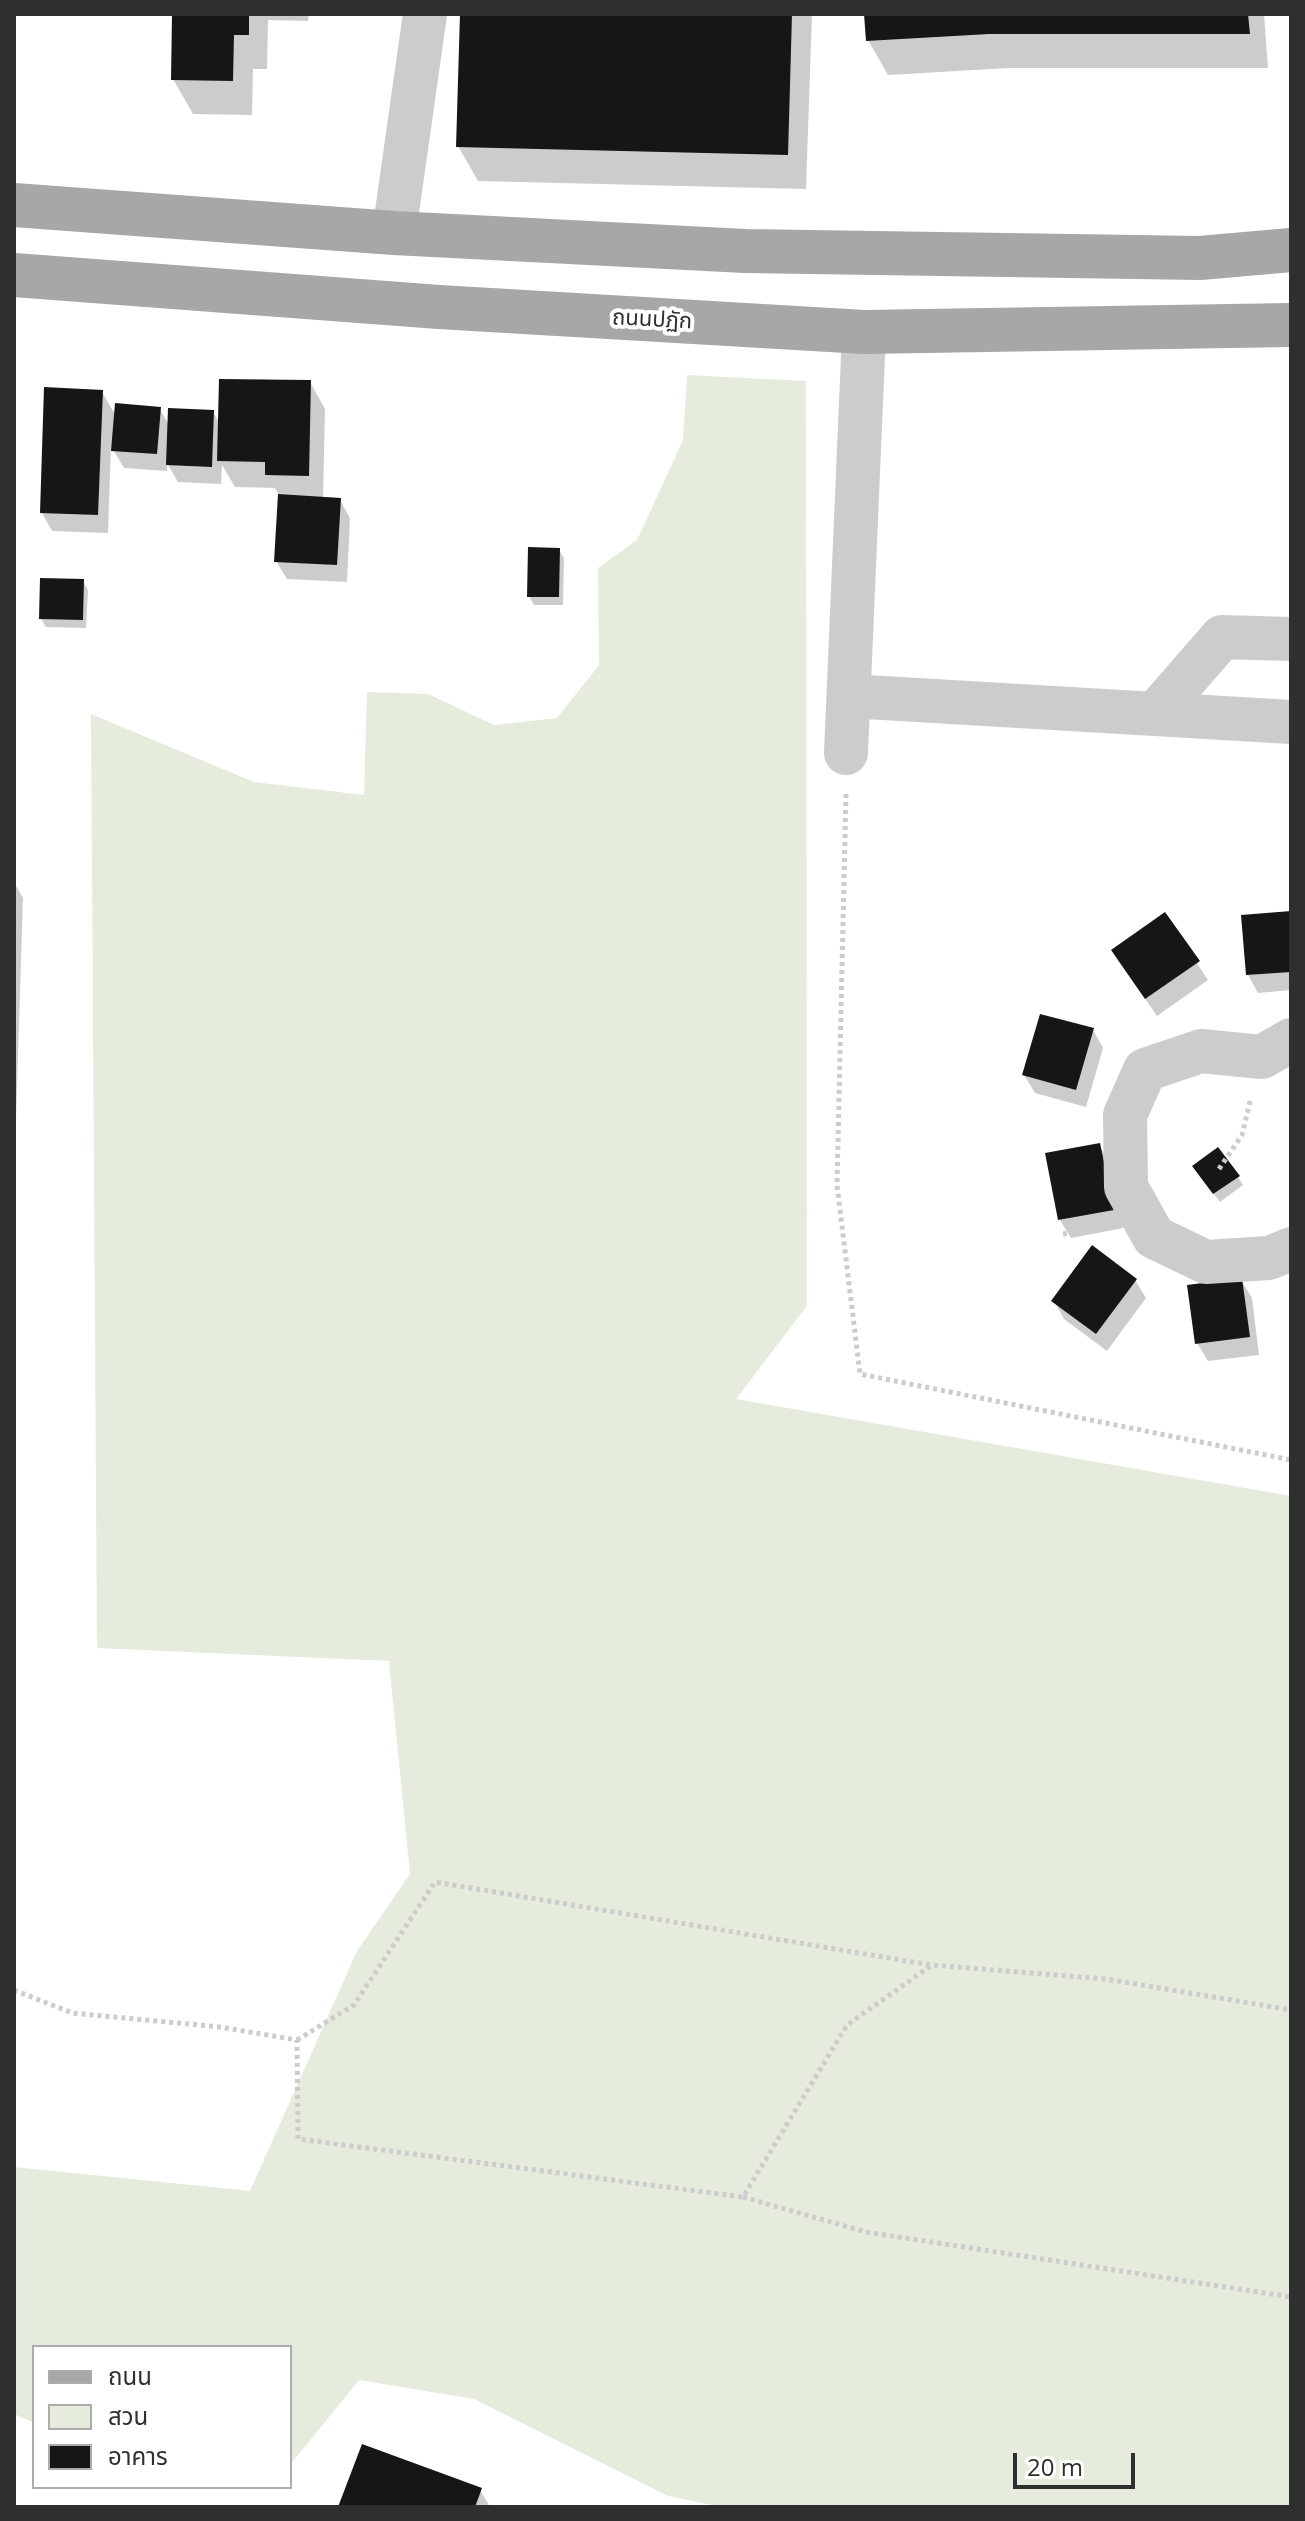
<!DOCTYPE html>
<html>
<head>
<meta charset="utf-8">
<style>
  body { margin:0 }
  #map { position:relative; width:1305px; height:2521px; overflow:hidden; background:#fff; font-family:"Open Sans","Noto Sans Thai",sans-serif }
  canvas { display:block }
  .frame { position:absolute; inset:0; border:16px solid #2f2f2f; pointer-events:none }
  .legend { position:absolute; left:32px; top:2345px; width:260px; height:144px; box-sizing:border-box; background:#fff; border:2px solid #acacac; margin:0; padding:10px 14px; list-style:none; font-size:24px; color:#2f2f2f }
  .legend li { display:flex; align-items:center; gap:16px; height:40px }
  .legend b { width:40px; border:2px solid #acacac }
  .scale { position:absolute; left:1013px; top:2453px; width:122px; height:36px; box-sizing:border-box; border:4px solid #2f2f2f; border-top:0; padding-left:10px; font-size:24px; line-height:28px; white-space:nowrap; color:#2f2f2f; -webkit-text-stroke:6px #fff; paint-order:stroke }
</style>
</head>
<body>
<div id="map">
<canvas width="1305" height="2521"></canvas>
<div class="frame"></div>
<ul class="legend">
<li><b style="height:10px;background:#a7a7a7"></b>ถนน</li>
<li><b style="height:22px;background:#e5ecdd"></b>สวน</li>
<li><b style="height:22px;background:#161616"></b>อาคาร</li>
</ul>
<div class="scale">20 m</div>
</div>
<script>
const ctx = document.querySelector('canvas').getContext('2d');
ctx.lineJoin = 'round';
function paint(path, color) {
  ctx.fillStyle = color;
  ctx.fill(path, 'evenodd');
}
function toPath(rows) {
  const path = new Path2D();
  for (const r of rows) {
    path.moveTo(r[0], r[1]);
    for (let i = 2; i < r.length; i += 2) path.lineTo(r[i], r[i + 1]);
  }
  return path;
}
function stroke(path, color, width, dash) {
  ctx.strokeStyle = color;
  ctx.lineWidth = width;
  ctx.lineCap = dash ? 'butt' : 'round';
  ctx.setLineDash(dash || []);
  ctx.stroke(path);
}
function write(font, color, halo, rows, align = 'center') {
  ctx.font = font + ' "Open Sans","Noto Sans Thai",sans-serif';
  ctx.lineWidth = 8;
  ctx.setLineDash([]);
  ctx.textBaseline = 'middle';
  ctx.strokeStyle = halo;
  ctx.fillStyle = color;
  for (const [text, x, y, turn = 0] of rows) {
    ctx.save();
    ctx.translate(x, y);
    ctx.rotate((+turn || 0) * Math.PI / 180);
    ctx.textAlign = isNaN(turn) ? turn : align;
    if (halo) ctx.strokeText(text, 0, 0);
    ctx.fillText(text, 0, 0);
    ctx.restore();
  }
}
paint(toPath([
  [687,375,806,381,807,1306,736,1399,1291,1496,1291,2507,722,2507,668,2496,474,2399,359,2380,290,2465,290,2347,34,2347,34,2423,14,2414,14,2167,250,2191,357,1951,410,1874,389,1661,97,1648,91,714,254,782,364,795,367,692,428,694,494,725,557,718,599,665,598,568,637,540,683,440]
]), '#e5ecdd');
paint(toPath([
  [174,14,309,14,308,21,268,20,267,69,253,69,252,115,193,114,173,79],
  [462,14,812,14,806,189,478,181,458,146],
  [866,14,1264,14,1268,68,1009,68,888,75,868,40],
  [310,382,325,409,323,499,340,500,350,518,347,582,287,579,276,561,280,497,275,488,235,487,222,465,221,484,178,482,167,463,167,471,124,468,111,446,108,533,52,531,42,513,102,392,116,416,159,408,169,425,213,412,220,424],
  [559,550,564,558,563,605,534,605,529,596],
  [83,581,88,590,86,628,46,627,41,619],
  [14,882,23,898,14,1184],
  [1291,913,1291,990,1258,993,1248,975],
  [1165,915,1208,980,1157,1016,1124,968],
  [1093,1030,1103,1048,1086,1107,1035,1093,1024,1075],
  [1099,1145,1110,1163,1123,1228,1071,1238,1060,1220,1047,1155],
  [1200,1175,1238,1177,1243,1185,1220,1202],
  [1135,1280,1146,1298,1107,1351,1064,1319,1054,1301],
  [1241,1280,1252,1298,1259,1355,1208,1361,1197,1343],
  [480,2490,490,2507,340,2507]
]), '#0003');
paint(toPath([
  [172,14,249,14,249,35,234,35,233,81,171,80],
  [460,14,792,14,788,155,456,147],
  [864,14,1248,14,1250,34,989,34,866,41],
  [219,379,311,380,309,476,265,475,265,462,217,461],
  [44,387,103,390,98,515,40,513],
  [115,403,161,407,157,454,111,451],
  [168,408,214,410,212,467,166,465],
  [278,494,341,498,337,565,274,562],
  [528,547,560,548,559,597,527,597],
  [40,578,84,579,83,620,39,619],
  [1291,911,1291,972,1246,975,1241,915],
  [1165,912,1200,961,1145,999,1111,950],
  [1040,1014,1094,1028,1076,1090,1022,1075],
  [1100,1143,1114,1210,1058,1220,1045,1153],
  [1218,1147,1240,1176,1213,1194,1192,1166],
  [1092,1245,1137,1279,1096,1334,1051,1301],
  [1242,1278,1250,1337,1195,1344,1187,1285],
  [362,2444,482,2488,475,2507,338,2507]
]), '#161616');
stroke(toPath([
  [846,794,837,1185,860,1374,1291,1460],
  [1219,1169,1242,1135,1251,1098],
  [1063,1234,1103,1230],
  [14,1990,72,2013,220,2027,297,2040,298,2139,743,2197,847,2025,932,1965,1106,1979,1291,2010],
  [297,2040,354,2005,435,1882,931,1965],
  [743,2197,866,2232,1291,2297]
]), '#ccc', 5, [4, 4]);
stroke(toPath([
  [394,233,425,14],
  [849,696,1291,722],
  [1155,714,1222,637,1291,639],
  [846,753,864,332],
  [1291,1040,1262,1057,1201,1051,1145,1070,1125,1115,1126,1187,1154,1237,1206,1262,1269,1258,1291,1249]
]), '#ccc', 44);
stroke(toPath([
  [14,205,394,233,745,251,1200,258,1291,250],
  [14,275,439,307,864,332,1291,325]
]), '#a7a7a7', 44);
write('22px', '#2f2f2f', '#fff', [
  ["ถนนปฏัก",652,320,3]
]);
</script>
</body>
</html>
